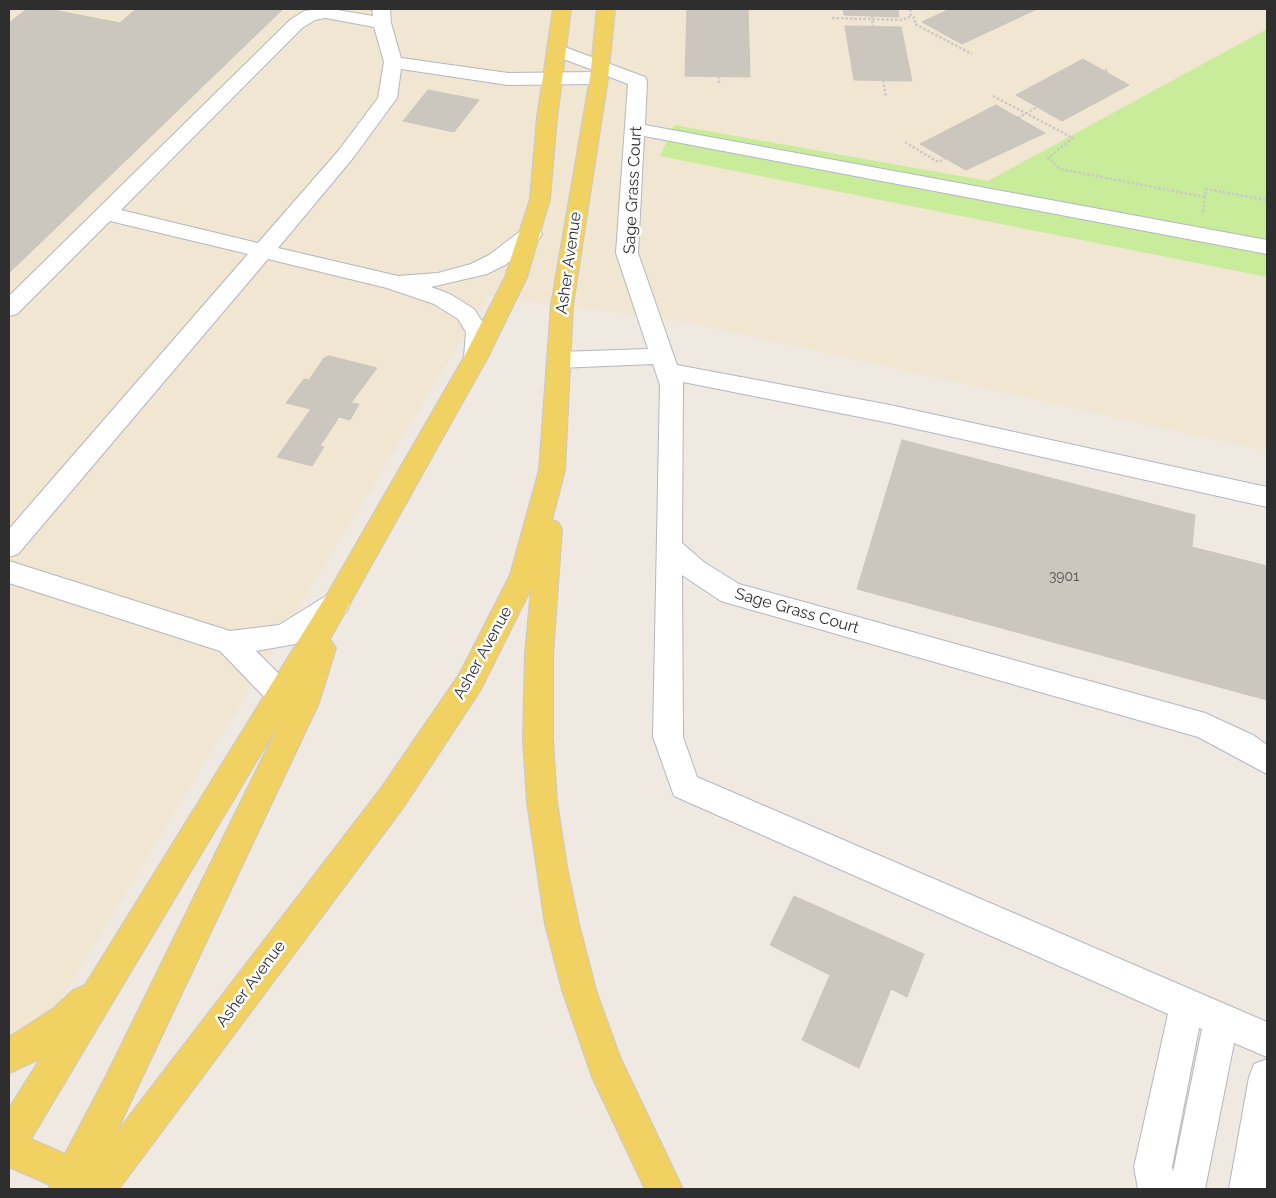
<!DOCTYPE html>
<html>
<head>
<meta charset="utf-8">
<style>
  body { margin:0 }
  #map { position:relative; width:1276px; height:1198px; overflow:hidden; background:#efe9e1; font-family:Raleway,sans-serif }
  canvas { display:block }
  .frame { position:absolute; inset:0; border:10px solid #2e2e2e; pointer-events:none }
</style>
</head>
<body>
<div id="map">
<canvas width="1276" height="1198"></canvas>
<div class="frame"></div>
</div>
<script>
const ctx = document.querySelector('canvas').getContext('2d');
ctx.lineJoin = 'round';
function paint(path, color) {
  ctx.fillStyle = color;
  ctx.fill(path, 'evenodd');
}
function toPath(rows) {
  const path = new Path2D();
  for (const r of rows) {
    path.moveTo(r[0], r[1]);
    for (let i = 2; i < r.length; i += 2) path.lineTo(r[i], r[i + 1]);
  }
  return path;
}
function stroke(path, color, width, dash) {
  ctx.strokeStyle = color;
  ctx.lineWidth = width;
  ctx.lineCap = dash ? 'butt' : 'round';
  ctx.setLineDash(dash || []);
  ctx.stroke(path);
}
function write(font, color, halo, rows, align = 'center') {
  ctx.font = font + ' Raleway,sans-serif';
  ctx.lineWidth = 5;
  ctx.setLineDash([]);
  ctx.textBaseline = 'middle';
  ctx.strokeStyle = halo;
  ctx.fillStyle = color;
  for (const [text, x, y, turn = 0] of rows) {
    ctx.save();
    ctx.translate(x, y);
    ctx.rotate((+turn || 0) * Math.PI / 180);
    ctx.textAlign = isNaN(turn) ? turn : align;
    if (halo) ctx.strokeText(text, 0, 0);
    ctx.fillText(text, 0, 0);
    ctx.restore();
  }
}
paint(toPath([
  [9,9,1267,9,1267,451,687,322,488,296,14,1077,9,1075]
]), '#f0e6d1');
paint(toPath([
  [1267,29,1267,277,660,156,674,125,988,181]
]), '#c9ec9a');
const building = toPath([
  [27,9,48,9,120,23,136,9,283,9,9,273,9,23,27,9],
  [687,9,748,9,750,77,685,76,687,9],
  [843,9,898,9,899,17,844,15,843,9],
  [950,9,1037,9,962,44,922,22,950,9],
  [845,26,901,27,912,81,854,80,845,26],
  [1083,59,1129,85,1062,121,1016,95,1083,59],
  [428,90,479,100,454,132,403,121,428,90],
  [996,105,1045,133,966,170,920,144,996,105],
  [329,356,377,368,351,403,359,404,350,420,339,417,320,446,324,447,312,466,277,457,311,409,286,403,304,379,309,380,324,358,329,356],
  [902,440,1195,515,1192,547,1267,566,1267,700,857,589,902,440],
  [794,896,924,954,907,997,891,989,859,1068,802,1040,830,975,770,945,794,896]
]);
paint(building, '#cbc7bf');
stroke(building, '#cbc5ba', 1);
const minor = toPath([
  [318,9,332,9,373,16,372,9,390,9,391,23,401,58,508,73,598,72,550,54,547,50,550,46,562,46,645,77,647,81,645,125,1267,240,1267,254,644,136,638,253,677,365,890,405,1267,487,1267,507,890,423,683,382,682,543,705,563,739,584,1205,713,1253,735,1267,745,1267,774,1198,737,731,604,721,601,682,575,683,737,697,777,1267,1022,1267,1057,1234,1043,1205,1189,1138,1189,1134,1167,1168,1014,674,796,653,737,660,385,653,364,559,368,551,366,547,360,551,354,559,352,648,349,616,253,628,84,607,76,608,78,606,82,599,84,508,85,401,69,397,98,394,102,353,158,278,248,398,276,438,273,471,264,489,255,523,229,531,227,539,229,542,234,539,239,505,265,487,274,431,287,450,294,474,309,489,332,488,357,484,363,476,365,468,363,464,357,466,332,458,319,434,304,387,288,268,259,18,554,9,557,9,529,248,254,110,221,17,314,9,316,9,296,290,20,304,11,318,9],
  [326,18,374,27,384,62,378,98,339,150,258,243,121,210,302,28,315,20,326,18],
  [1199,1028,1202,1029,1173,1172,1172,1167,1199,1028],
  [9,561,230,631,279,625,326,596,336,593,346,596,350,604,346,612,295,644,256,651,291,686,296,695,291,704,281,707,271,704,220,651,9,583,9,561],
  [1267,1059,1267,1189,1229,1189,1249,1077,1254,1064,1267,1059]
]);
const major = toPath([
  [553,9,571,9,557,118,550,199,527,277,488,357,330,639,336,648,319,703,116,1133,381,788,460,673,510,575,539,470,551,305,590,78,597,9,615,9,608,78,573,305,565,470,552,520,558,522,562,529,553,655,553,739,557,802,567,867,579,924,596,990,620,1057,683,1189,645,1189,592,1077,562,990,545,924,527,802,523,739,525,655,531,589,480,691,403,808,119,1189,48,1189,50,1185,9,1167,9,1108,40,1059,9,1073,9,1037,54,1008,73,990,85,985,326,596,464,357,505,277,530,199,537,118,553,9],
  [280,722,106,1076,65,1154,31,1139,280,722]
]);
stroke(minor, '#b4b7c1', 2);
stroke(major, '#c9c9c9', 2);
stroke(toPath([
  [910,9,911,16,915,18,915,24,972,54],
  [872,16,873,27],
  [832,18,902,20,911,16],
  [1105,71,1109,69],
  [719,76,719,85],
  [883,80,886,97],
  [993,96,1073,138,1048,158,1060,169,1205,197],
  [1018,118,1037,107],
  [905,142,938,162,945,158],
  [1203,212,1206,189,1267,200]
]), '#c9c9c9', 2.5, [2.5, 2]);
paint(minor, '#fff');
paint(major, '#f2d163');
write('14px', '#555452', null, [
  ["3901",1064,577]
]);
write('16px', '#2e2e2e', '#fff', [
  ["Sage Grass Court",633,190,-87],
  ["Asher Avenue",569,263,-82],
  ["Sage Grass Court",797,611,16],
  ["Asher Avenue",483,653,-61],
  ["Asher Avenue",251,984,-53]
]);
</script>
</body>
</html>
